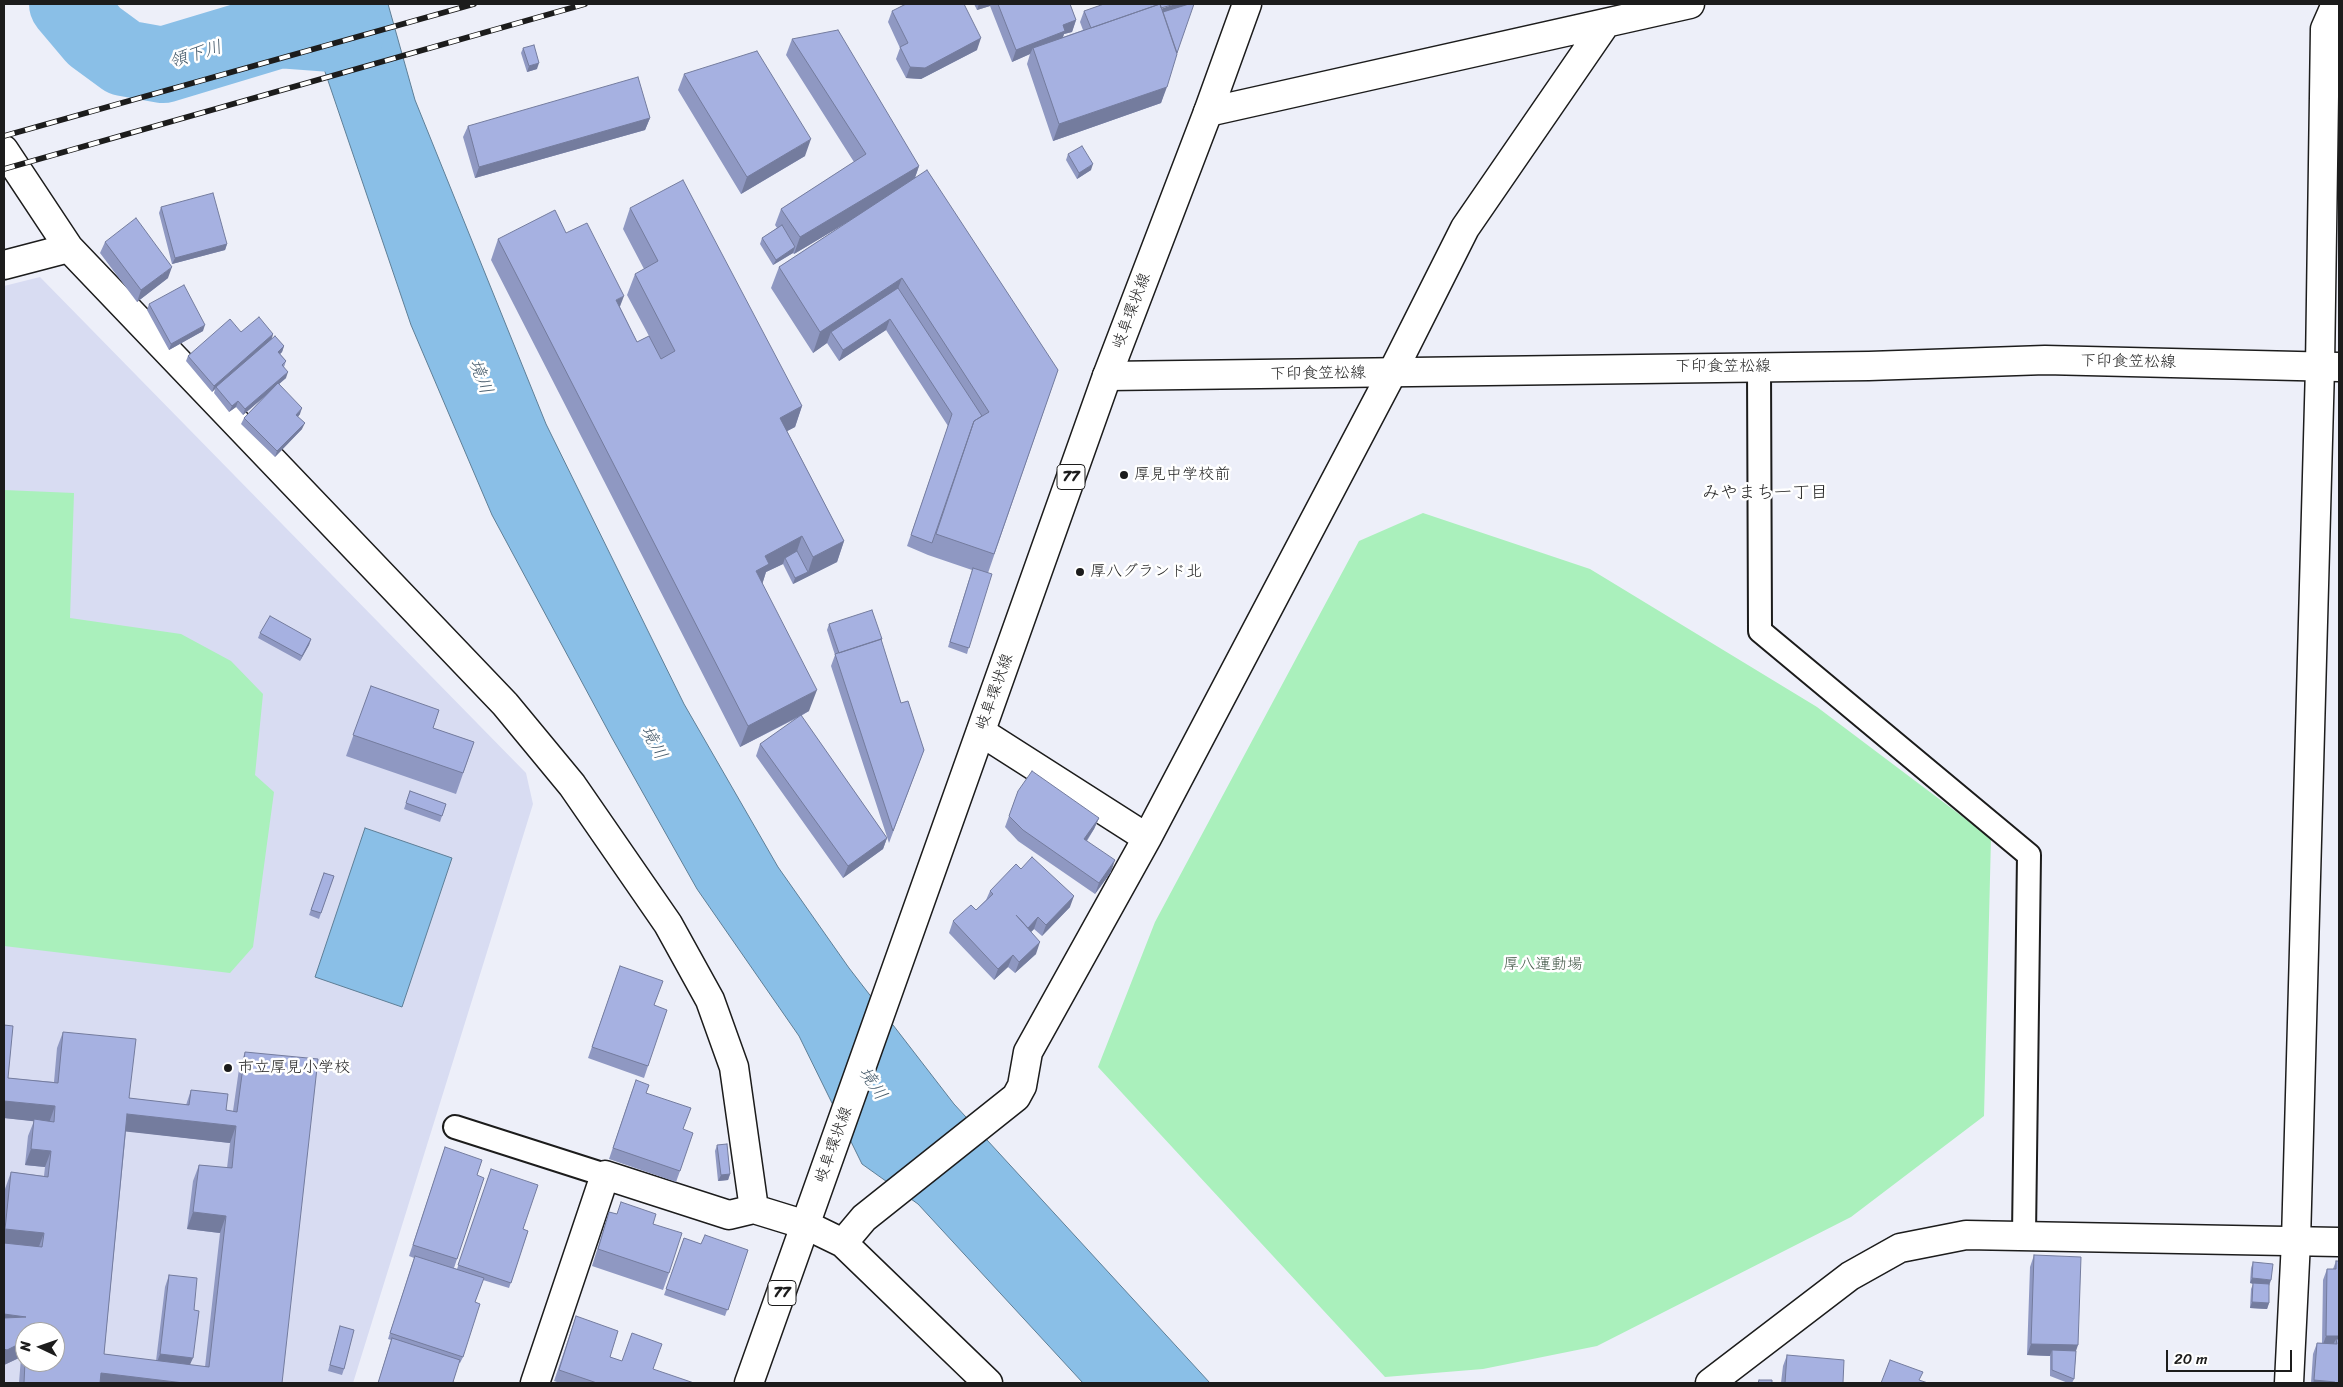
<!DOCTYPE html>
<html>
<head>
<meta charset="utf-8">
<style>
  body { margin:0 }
  #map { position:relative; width:2343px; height:1387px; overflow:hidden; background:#edeff9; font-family:Sriracha,sans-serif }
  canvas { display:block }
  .frame { position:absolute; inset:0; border:5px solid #1c1c1c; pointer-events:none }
  .north { position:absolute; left:15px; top:1322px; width:50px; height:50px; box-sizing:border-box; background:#fff; border:1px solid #a4a4a4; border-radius:50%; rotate:273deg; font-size:14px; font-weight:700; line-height:20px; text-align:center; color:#1c1c1c }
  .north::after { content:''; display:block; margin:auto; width:18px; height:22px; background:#1c1c1c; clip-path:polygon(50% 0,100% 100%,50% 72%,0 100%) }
  .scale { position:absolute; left:2166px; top:1350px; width:126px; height:22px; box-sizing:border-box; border:2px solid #1c1c1c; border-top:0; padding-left:6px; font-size:15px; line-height:18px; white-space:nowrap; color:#1c1c1c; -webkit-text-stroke:4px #fff; paint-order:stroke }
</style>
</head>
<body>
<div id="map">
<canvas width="2343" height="1387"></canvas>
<div class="frame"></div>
<div class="north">N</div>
<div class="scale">20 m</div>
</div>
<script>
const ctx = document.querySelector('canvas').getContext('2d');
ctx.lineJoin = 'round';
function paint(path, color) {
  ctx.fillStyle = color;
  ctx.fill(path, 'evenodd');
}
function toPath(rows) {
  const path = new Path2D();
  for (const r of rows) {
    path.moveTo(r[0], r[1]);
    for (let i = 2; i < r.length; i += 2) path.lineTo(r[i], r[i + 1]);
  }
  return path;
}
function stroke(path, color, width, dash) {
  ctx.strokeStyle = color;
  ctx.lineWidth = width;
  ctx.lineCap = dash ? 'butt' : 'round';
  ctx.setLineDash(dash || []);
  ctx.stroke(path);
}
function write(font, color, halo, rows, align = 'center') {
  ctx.font = font + ' Sriracha,"Klee One",sans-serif';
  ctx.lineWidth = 5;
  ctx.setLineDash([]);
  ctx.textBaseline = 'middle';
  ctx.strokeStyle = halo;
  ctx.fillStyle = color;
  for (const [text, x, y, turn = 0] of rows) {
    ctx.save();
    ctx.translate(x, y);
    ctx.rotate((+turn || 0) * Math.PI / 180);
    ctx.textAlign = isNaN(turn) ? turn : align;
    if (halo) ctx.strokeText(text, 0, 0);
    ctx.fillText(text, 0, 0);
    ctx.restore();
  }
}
paint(toPath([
  [40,277,526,773,533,804,353,1383,4,1383,4,286],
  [25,1332,55,1332,55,1362,25,1362]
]), '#d8dcf2');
paint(toPath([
  [4,490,74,493,70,618,181,634,231,661,263,694,255,775,274,792,253,947,230,973,4,946],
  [1423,513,1590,569,1817,707,1991,838,1984,1116,1851,1217,1597,1346,1483,1369,1385,1377,1098,1067,1155,922,1359,541]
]), '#aaf0bc');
const water = toPath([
  [302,4,388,4,415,100,546,424,684,704,778,867,849,968,954,1104,1210,1383,1083,1383,918,1204,862,1164,799,1036,697,889,612,738,492,515,411,325,302,4],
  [365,828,452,858,402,1007,315,977,365,828]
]);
paint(water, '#8abfe7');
stroke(water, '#5e7e96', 1);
stroke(toPath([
  [67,4,94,36,124,58,163,65,279,30,346,35]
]), '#8abfe7', 76);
const service = toPath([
  [1759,367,1760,631,2029,855,2024,1234],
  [455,1127,605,1175]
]);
const minor = toPath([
  [1208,112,1690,4],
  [4,150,69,248,505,704,572,785,668,924,710,1000,734,1067,754,1209],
  [4,265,69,248],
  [981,732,1147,838],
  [843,1243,864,1218,1016,1097,1022,1086,1028,1052,1147,838,1392,373,1465,228,1606,23],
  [535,1383,605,1175,729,1215,754,1209,806,1225,843,1243,988,1383],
  [2289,1383,2296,1241,2320,367,2325,29,2336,4]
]);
const tertiary = toPath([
  [1710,1383,1850,1276,1900,1248,1966,1235,2339,1242]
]);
const secondary = toPath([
  [1107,376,1869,366,2045,360,2339,367]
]);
const primary = toPath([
  [749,1383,1107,376,1208,112,1247,4]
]);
stroke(service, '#1c1c1c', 26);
stroke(minor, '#1c1c1c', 31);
stroke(tertiary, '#1c1c1c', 31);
stroke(secondary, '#1c1c1c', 31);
stroke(primary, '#1c1c1c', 31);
stroke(service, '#fff', 22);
stroke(minor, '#fff', 28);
stroke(tertiary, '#fff', 28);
stroke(secondary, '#fff', 28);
stroke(primary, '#fff', 28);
const rail = toPath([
  [4,136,474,4],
  [4,169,585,4]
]);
stroke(rail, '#1c1c1c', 5.5);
stroke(rail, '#fff', 4, [11]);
paint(toPath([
  [974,4,1070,4,1076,20,1072,32,1064,34,1063,37,1083,30,1080,22,1084,11,1177,53,1161,103,1053,141,1027,64,1030,54,1012,62,990,6,977,10],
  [892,11,977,50,921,79,906,78,896,59,900,48,888,22],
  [792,39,919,166,915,178,1058,370,988,573,967,654,948,647,972,570,928,555,907,546,948,426,886,330,839,361,827,343,813,353,771,288,779,267,851,220,794,254,793,253,773,265,760,244,762,238,777,228,775,225,781,209,854,162,786,55],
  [523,48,537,69,527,72,521,53],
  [684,74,805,156,741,194,678,90],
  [650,118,645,130,475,178,463,137,468,126],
  [1068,154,1091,170,1077,179,1066,160],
  [161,207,227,244,225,250,172,264,159,213],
  [630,208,802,406,795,427,787,431,844,541,837,562,793,584,783,564,766,572,762,584,809,711,801,716,887,838,883,849,843,878,756,756,760,744,799,717,740,747,491,260,498,239,620,307,637,342,649,336,627,295,635,274,644,269,623,229],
  [105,242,168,278,137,302,100,253],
  [149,304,203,331,169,350,147,310],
  [241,332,273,334,272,338,284,346,282,352,280,354,286,361,284,367,286,378,279,384,300,414,298,417,302,429,275,457,241,424,244,418,264,397,243,415,236,407,229,412,214,393,215,389,212,392,186,361,188,356],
  [829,624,881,641,901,703,924,750,889,843,831,666,835,655,827,630],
  [260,633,311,639,309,645,300,661,258,638],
  [371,686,433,728,474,742,456,794,346,756],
  [410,791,446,804,440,822,404,809],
  [1018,791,1099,818,1094,829,1087,841,1111,872,1095,894,1018,841,1005,827],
  [1021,869,1070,907,1042,936,1034,929,1031,932,1036,954,1015,973,1008,967,994,980,949,933,953,921,976,910,986,900,990,891],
  [324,873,334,876,319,919,309,915],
  [620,966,654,1005,648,1066,644,1078,588,1058],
  [4,1025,8,1078,54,1082,57,1048,63,1032,129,1098,186,1105,191,1090,226,1110,233,1111,239,1069,245,1052,282,1383,19,1383,21,1357,4,1365,4,1201,5,1189,11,1172,44,1176,45,1167,25,1165,28,1136,34,1121,4,1118],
  [126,1131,230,1143,227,1168,199,1165,193,1181,187,1229,220,1233,205,1367,190,1365,194,1310,169,1275,165,1287,156,1361,104,1354],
  [25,1332,55,1362,25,1362],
  [632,1091,646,1093,683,1129,680,1171,676,1182,609,1159],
  [717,1145,730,1174,728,1180,718,1181,715,1151],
  [445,1147,477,1175,457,1259,454,1268,457,1269,491,1169,523,1229,528,1231,509,1288,483,1280,475,1302,463,1357,460,1363,459,1362,453,1382,378,1383,391,1340,388,1339,414,1258,409,1256],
  [609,1212,653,1224,669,1273,663,1290,592,1266],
  [684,1238,701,1244,748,1250,725,1316,664,1295],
  [2034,1255,2076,1351,2074,1379,2072,1383,2068,1383,2050,1376,2050,1356,2027,1355,2030,1267],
  [2336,1261,2339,1383,2311,1383,2313,1354,2317,1343,2322,1343,2323,1280,2327,1269,2333,1269],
  [2253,1262,2269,1286,2269,1303,2267,1309,2250,1308,2251,1289,2253,1284,2250,1283,2251,1268],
  [576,1316,610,1357,622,1361,694,1383,560,1383,554,1381],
  [340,1326,344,1369,342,1375,328,1371],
  [1787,1355,1843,1383,1781,1383,1783,1366]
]), '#8f98c2');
paint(toPath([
  [979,4,991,4,990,6,977,10],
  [1175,4,1193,4,1093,32],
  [1076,20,1072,32,1064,34,1061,42,1033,48,1030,54,1012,62,1016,50,1063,25],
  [981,38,977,50,921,79,906,78,910,67],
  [539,63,537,69,527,72,529,66],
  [1167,87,1161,103,1053,141,1059,124],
  [650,118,645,130,475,178,479,167],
  [811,139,805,156,741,194,747,177],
  [1093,164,1091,170,1077,179,1079,173],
  [919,166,913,183,794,254,800,237],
  [227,244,225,250,172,264,175,258],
  [795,247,793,253,773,265,776,260],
  [172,267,168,278,137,302,141,290],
  [902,278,894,299,831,332,827,343,813,353,820,332],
  [624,296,616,317,616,300],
  [890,319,886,330,839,361,843,350],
  [205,325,203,331,169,350,171,344],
  [273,334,271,340,216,387,215,389,212,392,214,386],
  [284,346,282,352,276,358,278,352],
  [288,372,286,378,243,415,245,409],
  [238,401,236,407,229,412,232,406],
  [802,406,795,427,772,439,780,418],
  [302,408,300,414,294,421,296,415],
  [305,423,302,429,275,457,277,451],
  [802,536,795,557,785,558,783,564,766,572,762,585,756,571,765,556],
  [844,541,837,562,793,584,795,578,808,572,813,557],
  [311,639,309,645,300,661,302,656],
  [817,690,809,711,740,747,748,726],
  [1099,818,1094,829,1080,850,1084,839],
  [887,838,883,849,843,878,848,866],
  [1115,860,1111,872,1095,894,1099,883],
  [1074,896,1070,907,1042,936,1046,925],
  [1038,917,1034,929,1024,939,1028,928],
  [1040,942,1036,954,1015,973,1019,962],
  [1013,955,1008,967,994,980,998,969],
  [4,1101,55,1106,49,1123,4,1118],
  [127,1114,236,1126,230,1143,121,1131],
  [31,1149,51,1151,45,1167,25,1165],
  [730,1174,728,1180,718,1181,721,1175],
  [193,1212,226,1216,220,1233,187,1229],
  [5,1229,44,1233,38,1249,4,1246,4,1233],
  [2252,1278,2271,1280,2269,1286,2250,1283],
  [2252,1302,2269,1303,2267,1309,2250,1308],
  [4,1314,26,1317,4,1332],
  [2326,1336,2339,1336,2339,1347,2336,1339,2332,1347,2322,1347],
  [25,1341,25,1345,21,1357,4,1365,4,1349],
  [2031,1344,2078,1345,2074,1357,2052,1350,2050,1356,2027,1355],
  [160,1354,193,1358,188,1369,156,1365],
  [101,1373,184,1383,97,1383],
  [2314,1380,2335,1382,2335,1383,2313,1383]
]), '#747c9e');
const building = toPath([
  [906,4,964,4,981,38,925,68,910,67,900,47,908,43,892,11,906,4],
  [998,4,1070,4,1076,20,1063,25,1065,31,1016,50,998,4],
  [1104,4,1160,4,1091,28,1084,11,1104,4],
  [1160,4,1177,54,1167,87,1059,124,1033,48,1160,4],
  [1160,4,1175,4,1161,8,1160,4],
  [1189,4,1194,4,1177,53,1163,12,1189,4],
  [838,30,919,166,800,237,781,209,866,154,792,39,838,30],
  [534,45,539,63,529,66,523,48,534,45],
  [757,51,811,139,747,177,684,74,757,51],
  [638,77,650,118,479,167,468,126,638,77],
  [1082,146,1093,164,1079,173,1068,154,1082,146],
  [927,170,1058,370,994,554,936,534,974,421,989,412,902,278,820,332,779,267,927,170],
  [683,180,802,406,780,418,844,541,813,557,802,536,765,556,769,564,756,571,817,690,748,726,498,239,555,210,566,233,587,223,624,296,616,300,637,342,649,336,661,359,675,351,635,274,658,261,630,208,683,180],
  [213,193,227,244,175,258,161,207,213,193],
  [136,218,172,267,141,290,105,242,136,218],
  [782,225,795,247,776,260,762,238,782,225],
  [184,285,205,325,171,344,149,304,184,285],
  [898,288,982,416,974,421,932,543,911,535,952,414,890,319,843,350,831,332,898,288],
  [259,317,273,334,214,386,188,356,230,319,241,332,259,317],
  [275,336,284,346,278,352,286,361,282,365,288,372,245,409,238,401,232,406,216,387,275,336],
  [278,383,302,408,296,415,305,423,277,451,244,418,278,383],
  [797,551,808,572,795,578,785,558,797,551],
  [973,568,992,574,969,648,950,642,973,568],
  [872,610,882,639,839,653,829,624,872,610],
  [270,616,311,639,302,656,260,633,270,616],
  [881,639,901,703,908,701,924,750,893,831,835,654,881,639],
  [371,686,439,710,433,728,474,742,463,773,353,735,371,686],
  [801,715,887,838,848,866,760,744,801,715],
  [1032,771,1099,818,1084,839,1115,860,1099,883,1023,830,1009,816,1018,791,1032,771],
  [410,791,446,804,442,816,406,803,410,791],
  [1032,857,1074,896,1046,925,1038,917,1028,928,1016,915,1040,942,1019,962,1013,955,998,969,953,921,971,905,976,910,993,894,990,891,1016,864,1021,869,1032,857],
  [324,873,334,876,321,913,311,910,324,873],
  [620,966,663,981,654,1005,667,1010,648,1066,592,1047,620,966],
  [4,1025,13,1026,8,1078,58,1083,63,1032,136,1039,129,1098,189,1105,191,1090,228,1094,226,1110,237,1112,245,1052,318,1059,282,1383,184,1383,101,1373,100,1383,24,1383,25,1362,55,1362,55,1332,25,1332,25,1341,7,1350,4,1349,4,1318,26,1317,4,1314,4,1243,42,1247,44,1233,5,1229,11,1172,48,1177,51,1151,31,1149,34,1119,54,1122,55,1106,4,1101,4,1025],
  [127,1114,236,1126,232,1168,199,1165,193,1212,226,1216,209,1367,104,1354,127,1114],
  [636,1080,649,1085,646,1093,691,1108,683,1129,693,1133,680,1171,613,1148,636,1080],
  [727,1144,730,1174,721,1175,717,1145,727,1144],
  [445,1147,482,1160,477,1175,484,1178,457,1259,413,1245,445,1147],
  [491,1169,538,1185,523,1229,528,1231,511,1283,458,1265,491,1169],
  [621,1202,656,1214,653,1224,682,1233,669,1273,598,1249,609,1212,617,1214,621,1202],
  [705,1235,748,1250,728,1310,666,1289,684,1238,701,1244,705,1235],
  [2034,1255,2081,1257,2078,1345,2031,1344,2034,1255],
  [415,1256,484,1278,475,1302,480,1304,463,1357,390,1333,415,1256],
  [2336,1261,2339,1261,2339,1336,2326,1336,2327,1269,2336,1269,2336,1261],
  [2253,1262,2273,1264,2271,1280,2252,1278,2253,1262],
  [169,1275,197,1278,194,1310,199,1311,193,1358,160,1354,169,1275],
  [2253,1283,2269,1284,2269,1303,2252,1302,2253,1283],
  [576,1316,618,1331,610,1357,622,1361,632,1333,662,1344,653,1369,694,1383,597,1383,559,1370,576,1316],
  [340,1326,354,1330,344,1369,330,1365,340,1326],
  [392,1338,460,1360,453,1382,457,1383,378,1383,392,1338],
  [2336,1339,2339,1339,2339,1383,2335,1383,2335,1382,2314,1380,2317,1343,2337,1344,2336,1339],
  [2052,1350,2076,1351,2074,1379,2052,1370,2052,1350],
  [1787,1355,1844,1360,1843,1383,1785,1383,1787,1355],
  [1890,1360,1923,1372,1919,1380,1928,1383,1881,1383,1890,1360],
  [1759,1380,1772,1380,1772,1383,1758,1383,1759,1380]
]);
paint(building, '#a6b1e1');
stroke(building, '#747c9e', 1);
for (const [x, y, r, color] of [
  [1124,475,5,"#1c1c1c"],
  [1080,572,5,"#1c1c1c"],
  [228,1068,5,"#1c1c1c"]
]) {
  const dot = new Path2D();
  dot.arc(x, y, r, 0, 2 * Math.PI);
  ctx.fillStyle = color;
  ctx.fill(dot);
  stroke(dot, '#fff', 2);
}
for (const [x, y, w] of [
  [1071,477,28],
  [782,1293,28]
]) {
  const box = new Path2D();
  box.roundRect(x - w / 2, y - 12.5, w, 25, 4);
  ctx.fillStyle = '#fff';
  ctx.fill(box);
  stroke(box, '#1c1c1c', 1);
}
write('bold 15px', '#1c1c1c', null, [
  ["77",1071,477],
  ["77",782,1293]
]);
write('16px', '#1c1c1c', '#fff', [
  ["岐阜環状線",1132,311,-69],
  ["下印食笠松線",2128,362,1],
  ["下印食笠松線",1723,367],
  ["下印食笠松線",1318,374,-1],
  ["岐阜環状線",995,692,-70],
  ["岐阜環状線",834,1145,-70]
]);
write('16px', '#1c1c1c', '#fff', [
  ["厚見中学校前",1134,475],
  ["厚八グランド北",1090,572],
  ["市立厚見小学校",238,1068]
], 'left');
write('16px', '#475c4c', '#fff', [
  ["厚八運動場",1543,965]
]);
write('italic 18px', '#485d6d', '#fff', [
  ["領下川",196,55,-17],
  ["境川",480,377,69],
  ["境川",653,743,61],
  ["境川",872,1084,56]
]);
write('18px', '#1c1c1c', '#fff', [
  ["みやまち一丁目",1765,493]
]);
</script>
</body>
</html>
